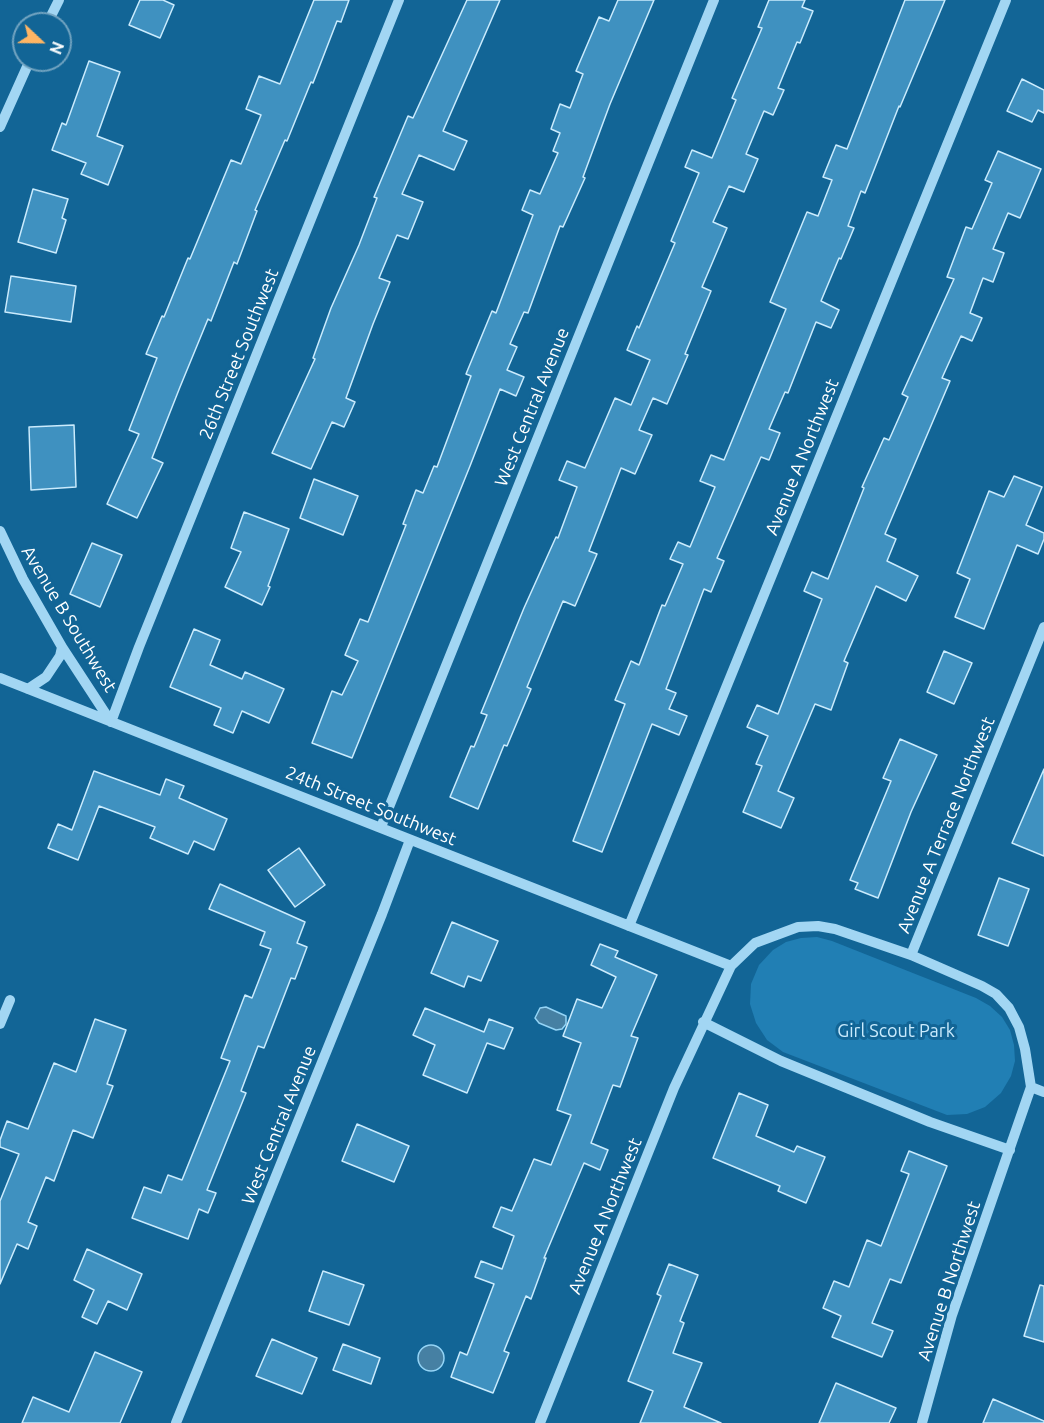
<!DOCTYPE html>
<html>
<head>
<meta charset="utf-8">
<style>
  body { margin:0 }
  #map { position:relative; width:1044px; height:1423px; overflow:hidden; background:#126596; font-family:Ubuntu,sans-serif }
  canvas { display:block }
  .north { position:absolute; left:12px; top:12px; width:60px; height:60px; box-sizing:border-box; background:#126596; border:2px solid #71a3c0; border-radius:50%; rotate:112deg; font-size:16px; font-weight:700; line-height:24px; text-align:center; color:#fff }
  .north::after { content:''; display:block; margin:auto; width:21px; height:27px; background:#ffb564; clip-path:polygon(50% 0,100% 100%,50% 72%,0 100%) }
</style>
</head>
<body>
<div id="map">
<canvas width="1044" height="1423"></canvas>
<div class="north">N</div>
</div>
<script>
const ctx = document.querySelector('canvas').getContext('2d');
ctx.lineJoin = 'round';
function paint(path, color) {
  ctx.fillStyle = color;
  ctx.fill(path, 'evenodd');
}
function toPath(rows) {
  const path = new Path2D();
  for (const r of rows) {
    if (r.length === 3) {
      path.moveTo(r[0] + r[2], r[1]);
      path.arc(r[0], r[1], r[2], 0, 2 * Math.PI);
      continue;
    }
    path.moveTo(r[0], r[1]);
    for (let i = 2; i < r.length; i += 2) path.lineTo(r[i], r[i + 1]);
  }
  return path;
}
function stroke(path, color, width, dash) {
  ctx.strokeStyle = color;
  ctx.lineWidth = width;
  ctx.lineCap = dash ? 'butt' : 'round';
  ctx.setLineDash(dash || []);
  ctx.stroke(path);
}
function write(font, color, halo, rows, align = 'center') {
  ctx.font = font + ' Ubuntu,sans-serif';
  ctx.lineWidth = 6;
  ctx.setLineDash([]);
  ctx.textBaseline = 'middle';
  ctx.strokeStyle = halo;
  ctx.fillStyle = color;
  for (const [text, x, y, turn = 0] of rows) {
    ctx.save();
    ctx.translate(x, y);
    ctx.rotate((+turn || 0) * Math.PI / 180);
    ctx.textAlign = isNaN(turn) ? turn : align;
    if (halo) ctx.strokeText(text, 0, 0);
    ctx.fillText(text, 0, 0);
    ctx.restore();
  }
}
paint(toPath([
  [817,937,832,941,976,998,990,1006,1002,1017,1010,1030,1014,1045,1015,1061,1011,1076,1001,1093,985,1107,967,1114,947,1115,783,1052,767,1040,756,1023,750,1004,751,984,759,965,773,950,786,942,801,938]
]), '#217fb4');
const water = toPath([
  [546,1007,566,1016,566,1024,562,1029,556,1030,539,1023,535,1018,540,1008,546,1007],
  [431,1358,13]
]);
paint(water, '#4680a3');
stroke(water, '#94d4f6', 1.5);
const building = toPath([
  [140,0,163,0,174,5,160,38,129,25,140,0],
  [314,0,349,0,341,22,337,21,313,83,311,82,287,141,285,140,255,210,257,211,237,264,234,262,211,321,208,319,180,387,152,458,163,463,137,518,107,504,139,434,129,430,157,358,146,354,162,316,164,317,188,258,190,259,231,160,241,164,261,115,246,109,259,76,280,84,314,0],
  [467,0,500,0,443,131,467,141,454,170,419,155,402,194,423,202,408,239,397,235,379,278,390,282,373,324,346,398,355,402,344,427,332,422,311,469,272,453,315,359,313,358,331,308,359,245,377,198,374,197,408,116,413,118,467,0],
  [618,0,654,0,610,104,583,177,585,178,563,227,560,226,528,313,524,312,510,344,517,347,507,370,524,377,516,396,500,389,470,466,352,758,312,743,332,691,342,695,358,661,345,655,360,619,368,622,406,525,403,524,416,490,423,493,434,466,437,467,471,376,466,374,492,311,496,313,533,215,522,210,530,190,540,194,558,153,553,151,560,133,551,129,560,104,570,108,583,74,576,71,599,17,609,21,618,0],
  [769,0,805,0,802,7,813,11,800,43,797,42,778,88,784,90,773,115,764,111,746,154,758,159,744,192,729,186,713,222,727,228,702,287,711,291,685,354,688,355,667,404,653,398,639,430,652,435,635,474,621,468,589,551,597,554,575,606,563,601,527,687,531,689,507,746,504,745,478,809,450,797,471,746,474,747,487,715,481,713,524,608,556,537,558,538,577,487,559,480,567,461,585,468,615,398,631,405,650,360,627,350,637,326,639,328,675,243,671,241,699,173,685,167,692,150,712,158,736,100,732,98,762,28,758,27,769,0],
  [905,0,945,0,900,107,899,106,865,193,861,191,848,226,854,228,841,259,839,258,821,301,839,310,831,328,816,322,788,393,785,392,769,429,780,433,769,460,761,457,717,558,724,561,711,592,704,589,666,689,676,693,669,709,687,716,679,735,652,724,602,852,573,841,625,704,615,700,631,661,639,665,662,605,665,606,683,564,670,559,678,542,690,547,715,487,700,481,711,455,724,460,786,309,770,302,807,212,818,216,832,180,823,177,836,145,847,149,905,0],
  [89,61,120,72,97,136,123,146,108,185,81,174,86,163,52,150,62,123,66,125,89,61],
  [1022,79,1044,90,1044,113,1038,110,1032,122,1007,111,1022,79],
  [998,151,1041,169,1020,218,1008,213,993,249,1004,253,993,282,983,278,970,313,982,318,972,341,961,336,942,378,950,381,885,534,896,539,887,561,918,576,906,601,876,586,844,661,848,663,831,710,815,704,778,791,794,798,781,828,743,812,762,766,756,764,768,736,747,727,757,705,778,714,822,599,804,591,812,572,828,579,864,488,862,487,884,438,889,440,908,397,902,394,954,279,947,277,966,227,972,229,992,183,985,180,998,151],
  [33,189,68,199,62,218,66,220,56,253,18,242,33,189],
  [11,276,76,286,71,322,5,312,11,276],
  [74,425,76,487,31,490,29,427,74,425],
  [1014,476,1042,487,1026,525,1044,533,1044,539,1038,554,1017,545,984,629,955,617,970,579,957,573,989,491,1004,497,1014,476],
  [314,479,358,496,343,535,300,518,314,479],
  [244,512,289,529,268,586,270,587,262,605,225,587,241,552,231,548,244,512],
  [92,543,122,555,100,607,70,594,92,543],
  [194,629,220,640,210,665,242,679,245,672,284,689,269,723,242,711,233,733,214,725,221,708,170,687,194,629],
  [944,651,972,663,954,704,927,692,944,651],
  [900,739,937,755,911,812,878,898,855,889,858,883,850,880,891,781,883,778,900,739],
  [1044,769,1044,856,1012,843,1044,769],
  [94,771,160,795,166,779,184,786,179,798,227,819,214,850,194,841,188,854,150,838,155,827,99,806,78,860,48,848,58,824,72,830,94,771],
  [299,848,325,885,295,907,268,870,299,848],
  [999,878,1029,889,1008,946,978,935,999,878],
  [220,884,305,922,297,943,307,947,295,979,291,978,264,1048,258,1046,241,1091,246,1093,207,1190,216,1193,208,1213,199,1209,188,1239,132,1218,144,1187,161,1193,168,1175,182,1180,230,1061,221,1058,245,995,252,998,271,949,260,945,265,932,209,909,220,884],
  [452,922,498,941,481,981,468,976,464,987,431,973,452,922],
  [600,944,618,951,615,957,657,975,631,1036,638,1038,620,1087,613,1085,591,1143,608,1150,600,1170,584,1163,544,1258,546,1258,531,1299,526,1296,504,1351,509,1353,493,1393,451,1377,460,1352,467,1355,494,1284,475,1277,481,1261,502,1269,514,1236,493,1227,501,1207,512,1211,534,1159,551,1165,571,1115,557,1110,581,1043,563,1036,577,999,602,1008,616,977,591,965,600,944],
  [425,1008,484,1032,489,1019,513,1028,504,1049,487,1043,467,1093,423,1075,435,1045,413,1035,425,1008],
  [95,1019,126,1030,107,1084,113,1086,93,1138,73,1130,54,1181,46,1177,28,1222,37,1226,28,1249,17,1244,0,1284,0,1201,19,1154,0,1147,0,1140,7,1121,28,1129,54,1063,76,1072,95,1019],
  [739,1093,768,1105,756,1136,794,1152,797,1146,825,1157,806,1203,778,1191,780,1186,713,1158,739,1093],
  [357,1124,409,1146,394,1182,342,1161,357,1124],
  [909,1151,947,1166,901,1283,890,1279,872,1323,893,1331,882,1357,832,1337,841,1316,823,1308,834,1281,849,1287,867,1240,881,1246,909,1174,901,1171,909,1151],
  [87,1249,142,1274,127,1310,108,1301,97,1324,82,1317,94,1290,74,1280,87,1249],
  [669,1264,698,1275,680,1321,684,1323,673,1353,702,1363,684,1407,721,1423,640,1423,653,1391,628,1381,661,1296,657,1294,669,1264],
  [323,1271,364,1285,349,1325,309,1311,323,1271],
  [1040,1285,1044,1286,1044,1342,1024,1336,1040,1285],
  [272,1339,317,1358,302,1394,256,1376,272,1339],
  [343,1344,380,1358,371,1384,333,1370,343,1344],
  [95,1352,142,1372,120,1423,22,1423,33,1397,69,1412,95,1352],
  [836,1383,896,1408,889,1423,819,1423,836,1383],
  [993,1399,1044,1421,1044,1423,983,1423,993,1399]
]);
paint(building, '#3f91c0');
stroke(building, '#caebfd', 1.5);
stroke(toPath([
  [47,24,59,0],
  [0,127,30,60],
  [0,531,23,579,62,647,111,722],
  [0,678,731,966],
  [28,689,46,677,60,656,62,647],
  [111,722,139,647,399,0],
  [381,827,714,0],
  [629,926,1006,0],
  [911,955,1044,627],
  [703,1022,781,1061,930,1122,1010,1150],
  [0,1024,10,1000],
  [1031,1087,1044,1092],
  [176,1423,382,914,410,840],
  [540,1423,674,1088,731,966,755,943,798,927,818,926,835,929,911,955,982,986,996,994,1009,1008,1019,1027,1025,1049,1031,1087,952,1315,922,1423]
]), '#a2d6f3', 10);
write('18px', '#fff', '#126596', [
  ["26th Street Southwest",239,354,-68],
  ["West Central Avenue",532,407,-68],
  ["Avenue A Northwest",802,457,-68],
  ["Avenue B Southwest",69,619,59],
  ["24th Street Southwest",371,806,22],
  ["Avenue A Terrace Northwest",946,825,-68],
  ["West Central Avenue",279,1125,-68],
  ["Avenue A Northwest",605,1216,-68],
  ["Avenue B Northwest",949,1281,-72]
]);
write('18px', '#caebfd', '#126596', [
  ["Girl Scout Park",896,1031]
]);
</script>
</body>
</html>
